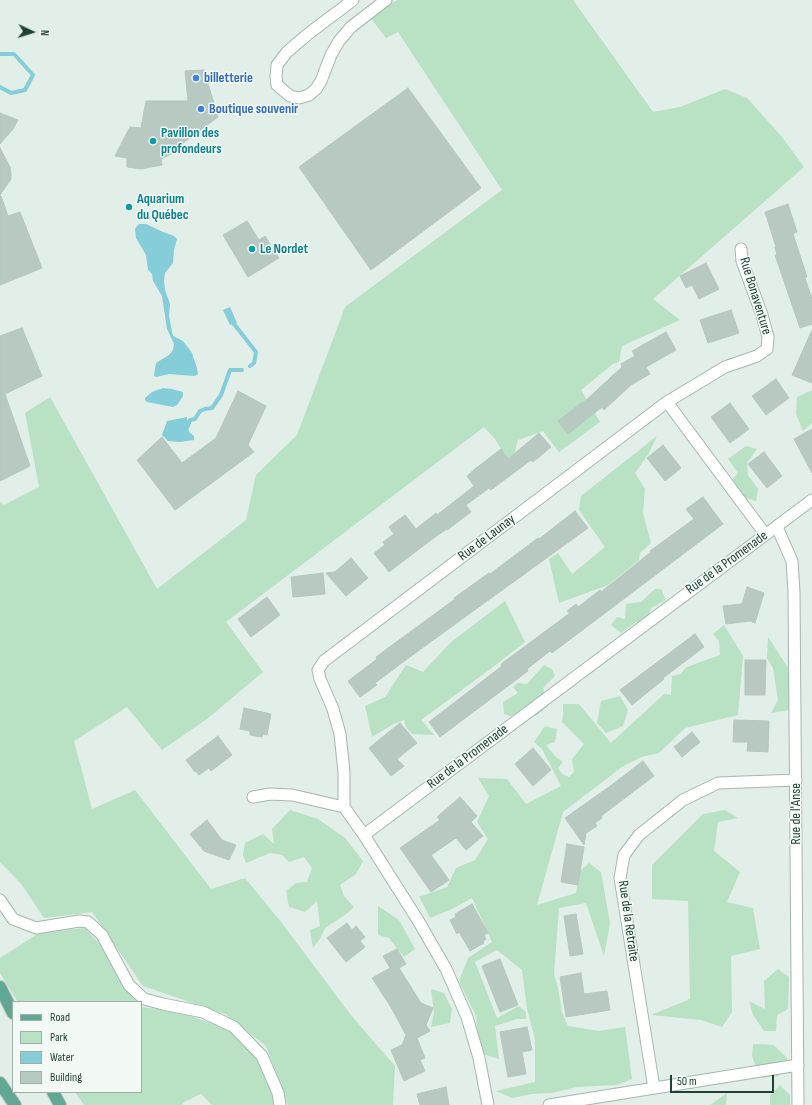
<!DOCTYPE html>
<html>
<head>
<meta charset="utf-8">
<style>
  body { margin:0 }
  #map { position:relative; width:812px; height:1105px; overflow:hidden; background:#e2eee8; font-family:"Sofia Sans Condensed",sans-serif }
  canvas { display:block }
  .legend { position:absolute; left:12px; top:1001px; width:130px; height:92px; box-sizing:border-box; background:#f3faf6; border:1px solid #9fb0aa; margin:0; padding:5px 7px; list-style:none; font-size:12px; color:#204137 }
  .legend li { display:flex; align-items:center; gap:8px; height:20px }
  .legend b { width:20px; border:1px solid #9fb0aa }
  .north { position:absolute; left:12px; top:12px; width:40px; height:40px; -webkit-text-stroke:3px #f3faf6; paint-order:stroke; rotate:94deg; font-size:11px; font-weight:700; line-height:16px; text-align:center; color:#204137 }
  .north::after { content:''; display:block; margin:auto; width:14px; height:18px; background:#204137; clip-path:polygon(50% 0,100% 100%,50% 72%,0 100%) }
  .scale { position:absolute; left:670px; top:1075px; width:104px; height:18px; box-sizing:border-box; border:2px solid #204137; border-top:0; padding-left:5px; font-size:12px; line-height:14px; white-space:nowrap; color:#204137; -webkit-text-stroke:3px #f3faf6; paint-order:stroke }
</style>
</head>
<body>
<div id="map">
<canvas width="812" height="1105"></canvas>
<ul class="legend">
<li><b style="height:5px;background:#62a794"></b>Road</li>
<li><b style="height:11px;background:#b9e1c3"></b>Park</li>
<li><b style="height:11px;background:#85cdd8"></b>Water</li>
<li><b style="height:11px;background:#b7c9c1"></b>Building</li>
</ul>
<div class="north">N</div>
<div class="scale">50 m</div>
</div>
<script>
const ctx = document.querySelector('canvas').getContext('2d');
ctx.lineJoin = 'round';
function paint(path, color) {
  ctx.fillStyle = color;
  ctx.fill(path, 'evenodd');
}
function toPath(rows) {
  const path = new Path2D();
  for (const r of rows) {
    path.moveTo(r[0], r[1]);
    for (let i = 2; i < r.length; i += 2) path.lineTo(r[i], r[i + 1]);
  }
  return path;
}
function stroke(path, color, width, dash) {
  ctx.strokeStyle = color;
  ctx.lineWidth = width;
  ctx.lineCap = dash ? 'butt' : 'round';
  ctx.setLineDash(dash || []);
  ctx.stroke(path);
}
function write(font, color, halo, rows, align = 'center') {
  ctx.font = font + ' "Sofia Sans Condensed",sans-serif';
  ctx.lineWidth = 3;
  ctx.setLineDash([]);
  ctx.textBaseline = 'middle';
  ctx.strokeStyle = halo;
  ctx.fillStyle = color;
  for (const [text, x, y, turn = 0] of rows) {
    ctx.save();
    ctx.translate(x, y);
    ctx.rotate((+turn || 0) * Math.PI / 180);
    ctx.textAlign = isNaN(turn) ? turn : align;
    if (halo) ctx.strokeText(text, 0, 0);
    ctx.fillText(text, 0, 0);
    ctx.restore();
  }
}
paint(toPath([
  [398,0,573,0,653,112,680,107,725,89,747,98,782,137,804,167,653,299,680,320,622,346,619,362,613,364,581,390,600,422,559,452,543,431,518,440,511,465,495,439,484,427,226,622,263,672,207,719,162,750,127,707,74,741,92,809,135,790,211,889,245,878,281,922,350,1014,395,1066,393,1105,288,1105,266,1046,225,1014,143,986,92,912,44,918,22,885,0,862,0,502,4,505,39,487,25,413,50,397,157,589,246,520,256,475,297,435,345,307,502,190,398,32,386,38,367,13],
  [812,390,812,423,803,431,796,414,797,397],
  [657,436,649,453,635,473,645,489,643,513,651,543,640,553,639,560,608,585,559,603,549,559,558,553,572,574,605,547,579,510,581,496],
  [746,446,757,449,747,463,748,475,758,489,756,501,743,497,731,481,738,473,728,459],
  [655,589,661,589,666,600,651,608,646,623,636,622,621,633,611,625,617,617,625,619,626,604,641,602],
  [505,601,525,642,489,670,421,720,434,735,412,734,406,727,404,720,395,723,372,737,365,706,385,697,406,665,423,672,451,642],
  [724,625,743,656,738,715,685,728,659,753,641,757,622,767,563,812,537,905,576,893,580,871,589,863,601,872,610,923,604,956,586,903,559,908,554,974,558,988,562,1012,568,1026,599,1031,625,1027,632,1079,617,1085,577,1087,552,1093,532,1094,512,1098,496,1091,535,1082,535,1039,527,1009,522,970,497,950,475,962,497,1018,519,1006,526,1012,526,1019,517,1019,495,1026,499,1059,480,1053,476,1016,459,981,468,958,492,942,472,898,452,909,430,918,419,896,422,896,447,887,456,868,475,860,488,839,477,822,489,796,478,778,507,779,526,804,561,786,542,749,534,742,545,726,557,729,555,742,546,745,556,757,563,762,558,768,562,774,569,777,574,772,572,759,584,744,562,722,563,716,563,704,579,704,611,743,664,694,671,695,672,676,681,674,685,668,695,664,720,655,719,641,713,634],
  [768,637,790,671,789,710,771,713,778,700,773,668,767,658],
  [544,665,552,669,555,676,543,688,548,706,536,716,526,706,513,717,504,714,503,702,518,693,513,687,518,683,527,684],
  [620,696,628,710,623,726,606,733,597,723,601,701],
  [290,810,318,819,345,838,363,861,356,874,340,885,344,896,354,907,345,915,325,928,320,939,313,948,310,930,320,926,317,901,305,912,289,907,286,891,296,883,307,882,312,868,304,857,289,862,282,855,270,853,246,863,243,855,245,843,263,834,274,844,272,829],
  [725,810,738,818,718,822,714,851,740,872,727,902,753,908,760,949,731,956,732,1012,722,1027,701,1020,651,1015,690,999,688,901,652,899,652,865,703,814],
  [378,906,399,920,415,949,404,957,389,938,378,935],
  [85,928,104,949,119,980,137,1002,18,1002,0,973,0,958,39,933],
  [778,969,789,977,788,1009,777,1015,776,1031,764,1031,753,1015,749,1001,765,1009,764,981],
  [431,989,444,993,452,1009,450,1023,431,1027,434,1013],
  [141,1007,180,1012,213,1024,233,1033,256,1058,273,1093,274,1105,212,1105,201,1094,184,1102,182,1105,84,1105,75,1092,141,1092],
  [753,1044,774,1045,788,1059,779,1076,760,1078,752,1056],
  [780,1085,790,1095,790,1105,770,1105,770,1095],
  [727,1093,726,1105,710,1105]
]), '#b9e1c3');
paint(toPath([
  [139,224,146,224,163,232,174,236,177,239,174,250,173,263,165,273,164,281,165,290,170,304,169,316,173,336,183,341,192,353,197,368,198,374,195,376,169,374,156,377,154,376,156,363,169,355,173,350,174,344,167,329,162,296,153,281,152,274,148,270,146,255,136,238,135,229,137,226],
  [230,307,237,323,230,325,223,310],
  [163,388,172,389,183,392,183,396,177,405,173,407,147,402,145,400,145,398,152,392],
  [187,417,189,432,194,436,194,440,180,442,168,441,162,435,167,421]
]), '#85cdd8');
stroke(toPath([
  [0,54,14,54,33,75,25,90,11,93,0,87],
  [234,324,256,352,254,363,250,366],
  [188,426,190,420,195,419,200,411,205,409,212,408,221,395,230,370,242,370]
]), '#85cdd8', 4);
const building = toPath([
  [204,70,218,117,183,143,184,148,161,159,162,165,141,169,127,167,127,158,115,156,130,127,141,128,146,101,188,101,185,71,204,70],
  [408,88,481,188,371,270,299,167,408,88],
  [0,113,18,120,13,129,0,144,0,113],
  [0,148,10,167,11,174,11,179,0,195,0,148],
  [0,196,1,196,8,216,20,212,42,268,0,285,0,196],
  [788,204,797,232,793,234,807,277,805,278,812,299,812,324,800,328,775,255,777,255,775,247,776,247,765,212,788,204],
  [247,221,259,240,265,236,279,258,248,277,223,235,247,221],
  [706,263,719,289,699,299,692,285,686,288,680,276,706,263],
  [731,310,739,333,708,343,700,320,731,310],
  [22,328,42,376,5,394,30,466,0,481,0,336,22,328],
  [812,330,812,383,792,375,812,330],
  [666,332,676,350,646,367,650,374,631,385,604,410,602,407,568,434,558,421,583,402,583,403,622,367,621,364,635,356,632,351,666,332],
  [776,379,789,398,766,415,752,396,776,379],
  [238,391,266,406,248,445,254,452,175,510,137,460,162,437,182,463,216,438,238,391],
  [730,403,749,429,730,443,711,417,730,403],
  [812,429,812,473,794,439,812,429],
  [539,433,551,447,533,462,531,460,491,490,489,488,466,505,471,512,447,530,447,529,435,537,389,572,374,553,385,545,383,542,394,534,389,527,405,515,416,529,436,513,437,515,474,486,467,476,475,469,501,449,508,459,539,433],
  [663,445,681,468,665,481,647,458,663,445],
  [764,452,782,476,767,488,748,464,764,452],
  [703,497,723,524,552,653,550,651,527,669,528,671,440,737,429,722,502,666,501,664,570,613,567,611,576,604,578,607,600,590,601,592,651,552,650,551,694,519,686,509,703,497],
  [575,511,588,528,418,651,375,683,377,685,360,697,348,681,377,659,376,657,455,599,454,598,489,573,490,574,538,538,539,539,575,511],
  [351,558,368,578,346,596,326,573,335,572,351,558],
  [323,573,325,594,293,597,291,577,323,573],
  [747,587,764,593,755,623,750,621,726,624,723,606,742,604,747,587],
  [267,597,280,615,251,637,238,619,267,597],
  [695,634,704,647,663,678,664,679,632,705,620,690,695,634],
  [745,660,766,660,765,695,745,695,745,660],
  [244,708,271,714,267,735,263,734,262,737,250,735,250,731,240,729,244,708],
  [734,720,769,721,768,752,747,751,748,742,733,742,734,720],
  [400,723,417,743,397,759,404,766,391,776,369,748,400,723],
  [692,732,700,742,682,757,674,747,692,732],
  [218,736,232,755,211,771,209,768,199,775,196,771,195,772,186,760,218,736],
  [533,748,551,770,533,786,515,764,533,748],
  [643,761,654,776,601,816,602,818,595,823,597,826,586,833,584,845,565,818,609,787,643,761],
  [460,797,477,816,471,822,483,836,466,850,456,838,431,855,449,880,431,892,400,848,440,820,437,817,460,797],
  [207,820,222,840,236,845,229,860,204,851,190,834,207,820],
  [567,844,584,847,578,885,561,882,567,844],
  [472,904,488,933,484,935,486,939,483,941,484,943,470,951,459,932,457,934,450,920,456,917,455,914,472,904],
  [576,914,583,954,570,956,564,916,576,914],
  [347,923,352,930,356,926,365,937,360,941,365,947,346,962,327,938,347,923],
  [397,949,406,964,399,968,421,1003,433,1008,426,1025,430,1031,417,1038,425,1058,420,1060,425,1071,404,1081,391,1050,402,1045,406,1035,392,1009,372,978,390,968,383,956,397,949],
  [500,959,518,1005,500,1012,482,966,500,959],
  [581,973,584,994,607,991,610,1010,566,1017,560,977,581,973],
  [527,1027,532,1050,522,1052,526,1074,508,1077,500,1032,527,1027],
  [446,1087,449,1105,420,1105,417,1094,446,1087]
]);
paint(building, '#b7c9c1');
stroke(building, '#b4c8bf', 1);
const street = toPath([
  [353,0,308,34,287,52,277,65,276,77,277,85,290,96,299,98,309,95,316,89,321,81,331,55,339,41,351,27,386,0],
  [667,402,725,367,757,356,767,349,768,337,762,315,742,261,741,249],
  [777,527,792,561,794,592,798,1105],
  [253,797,270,794,292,795,344,807],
  [364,835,344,807,344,772,340,734,333,709,320,679,318,670,324,661,667,402,765,534],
  [0,900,13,919,36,928,79,921,88,922,102,935,129,985,144,999,163,1004,203,1012,234,1027,262,1056,278,1093,280,1105],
  [654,1088,620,878,624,855,639,835,683,800,718,783,796,780],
  [488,1105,479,1058,467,1017,446,969,419,922,364,835,812,500],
  [549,1105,798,1065]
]);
const primary = toPath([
  [0,987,13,1013],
  [0,1083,15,1105],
  [53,1092,60,1105]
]);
stroke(street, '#a4b7af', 13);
stroke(primary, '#c1cac7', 14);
stroke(street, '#fff', 11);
stroke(primary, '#62a794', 12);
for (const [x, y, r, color] of [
  [196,78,4,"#3f7fe0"],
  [201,109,4,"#3f7fe0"],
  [153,141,4,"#0f9aa8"],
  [129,207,4,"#0f9aa8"],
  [252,249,4,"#0f9aa8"]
]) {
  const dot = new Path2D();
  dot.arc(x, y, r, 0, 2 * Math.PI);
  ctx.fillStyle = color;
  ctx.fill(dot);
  stroke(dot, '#f3faf6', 1.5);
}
write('bold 14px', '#366cbe', '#f3faf6', [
  ["billetterie",204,78],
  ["Boutique souvenir",209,109]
], 'left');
write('bold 14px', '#0d838f', '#f3faf6', [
  ["Pavillon des",161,133],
  ["profondeurs",161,149],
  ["Aquarium",137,199],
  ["du Québec",137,215],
  ["Le Nordet",260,249]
], 'left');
write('14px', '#204137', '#f3faf6', [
  ["Rue Bonaventure",755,296,73],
  ["Rue de Launay",487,538,-37],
  ["Rue de la Promenade",727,563,-36],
  ["Rue de la Promenade",468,757,-37],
  ["Rue de l'Anse",796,814,-90],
  ["Rue de la Retraite",628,921,82]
]);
</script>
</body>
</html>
